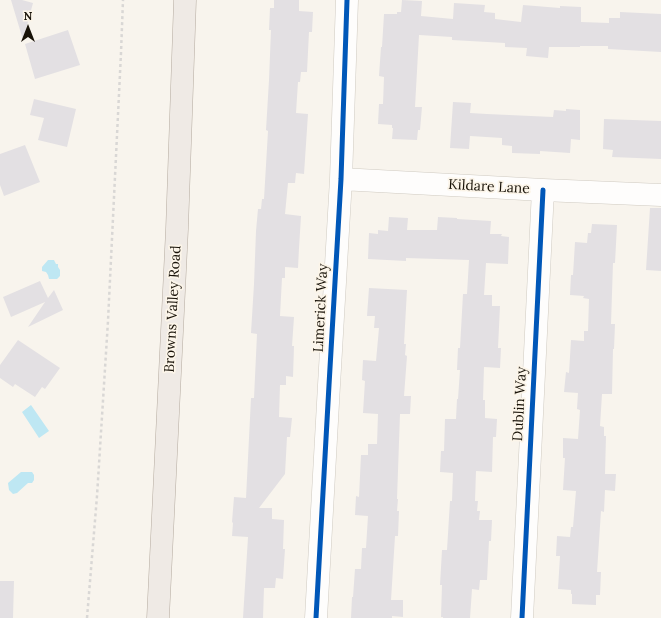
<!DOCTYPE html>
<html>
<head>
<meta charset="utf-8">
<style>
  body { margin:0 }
  #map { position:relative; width:661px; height:618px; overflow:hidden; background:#f8f4ed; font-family:Lora,serif }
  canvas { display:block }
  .north { position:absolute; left:8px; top:8px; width:40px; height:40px; -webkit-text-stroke:3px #fcf5e9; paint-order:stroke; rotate:0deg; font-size:11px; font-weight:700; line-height:16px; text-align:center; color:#181208 }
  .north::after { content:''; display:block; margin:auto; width:14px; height:18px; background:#181208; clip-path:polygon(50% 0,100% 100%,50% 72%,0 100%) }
</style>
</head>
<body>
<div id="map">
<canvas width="661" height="618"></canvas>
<div class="north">N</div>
</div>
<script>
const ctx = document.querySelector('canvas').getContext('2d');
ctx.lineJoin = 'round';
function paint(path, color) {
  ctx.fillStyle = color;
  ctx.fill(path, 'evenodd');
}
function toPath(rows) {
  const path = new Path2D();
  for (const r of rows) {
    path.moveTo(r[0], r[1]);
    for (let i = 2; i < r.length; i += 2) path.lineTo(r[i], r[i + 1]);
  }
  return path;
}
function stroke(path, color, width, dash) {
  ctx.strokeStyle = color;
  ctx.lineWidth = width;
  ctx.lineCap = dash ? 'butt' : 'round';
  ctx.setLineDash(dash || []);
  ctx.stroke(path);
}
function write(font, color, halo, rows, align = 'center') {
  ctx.font = font + ' Lora,serif';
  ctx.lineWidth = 3.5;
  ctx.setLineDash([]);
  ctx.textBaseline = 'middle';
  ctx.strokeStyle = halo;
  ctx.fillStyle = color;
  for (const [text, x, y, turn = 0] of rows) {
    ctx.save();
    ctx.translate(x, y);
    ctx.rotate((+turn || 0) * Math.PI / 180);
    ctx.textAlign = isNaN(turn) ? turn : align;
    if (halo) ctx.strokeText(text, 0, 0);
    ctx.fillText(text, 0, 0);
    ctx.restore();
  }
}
paint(toPath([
  [48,260,54,260,56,264,58,264,58,267,60,270,60,276,57,279,49,279,48,275,46,272,42,271,42,267],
  [31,405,49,431,39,438,22,412],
  [21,472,32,472,34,475,34,480,32,483,28,483,17,493,13,494,9,490,8,483]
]), '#bee7f3');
paint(toPath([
  [11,0,22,0,33,3,23,40],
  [274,0,299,0,299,11,313,12,312,32,309,32,307,72,301,72,300,82,298,82,296,113,308,114,304,174,296,173,295,183,288,183,285,214,301,216,299,248,298,268,285,267,285,278,282,278,280,316,294,317,292,346,294,346,293,377,286,376,286,385,280,385,279,417,292,418,290,437,287,437,285,474,259,508,272,508,272,519,284,520,283,549,285,549,283,579,276,578,275,588,264,588,263,618,243,618,248,537,232,536,233,523,232,522,234,497,246,498,251,398,254,398,257,334,251,333,254,284,256,231,258,209,261,209,262,199,264,199,268,131,266,130,269,80,271,30,269,30,270,8,274,8],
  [402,0,422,1,421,16,453,19,454,3,485,5,484,12,495,13,495,19,521,22,523,5,560,8,560,6,581,7,581,22,609,23,609,18,620,18,620,12,661,14,661,52,608,49,608,46,580,46,580,47,549,47,548,58,526,56,527,48,505,47,505,43,452,40,452,37,419,35,415,107,422,107,420,130,418,130,417,140,392,139,393,128,392,128,392,125,378,124,379,104,383,104,384,77,379,76,381,47,382,47,384,14,397,14,397,12,401,12],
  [68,30,80,65,35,79,25,44],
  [34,99,76,109,67,147,38,140,44,118,30,115],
  [453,102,471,103,470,113,487,114,553,117,554,110,566,111,566,109,580,110,580,140,571,139,570,153,540,151,540,154,512,153,512,146,502,145,502,138,470,136,469,149,450,148],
  [604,119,661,121,661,159,612,157,613,150,603,149],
  [25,145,40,182,4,196,0,185,0,154],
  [650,208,661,208,661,271,646,270],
  [389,217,408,218,407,230,437,230,438,217,457,218,457,219,491,221,490,234,502,234,501,236,509,237,508,264,486,263,484,295,492,295,492,306,500,306,498,348,501,348,500,368,484,367,483,400,485,400,485,418,497,419,496,437,493,437,492,472,476,471,475,501,478,501,477,511,480,511,479,520,492,520,491,541,489,541,487,580,480,580,479,590,472,589,470,618,443,618,443,617,441,617,442,585,440,585,442,550,447,550,450,501,452,501,453,473,440,472,441,451,444,451,445,419,456,419,457,399,458,399,460,370,457,370,458,348,460,348,463,294,467,294,469,260,406,258,406,261,368,259,369,233,378,234,378,230,388,231],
  [592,224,617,225,615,263,613,263,611,324,615,324,614,349,613,349,612,394,602,394,600,426,604,427,604,436,606,436,605,474,616,474,615,491,605,490,604,512,601,511,597,572,601,572,600,595,596,595,596,605,572,604,572,594,571,594,571,590,558,589,560,556,556,556,557,536,570,537,571,527,573,527,576,491,563,490,565,458,563,458,563,438,578,439,580,410,577,409,578,393,564,392,566,372,569,373,571,340,584,341,584,331,588,331,589,299,583,298,584,296,570,295,571,275,573,275,575,242,587,243,588,233,591,233],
  [40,281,48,298,54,290,63,310,28,327,45,302,11,317,3,297],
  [369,288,407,290,404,344,406,344,405,355,407,356,404,396,411,396,410,414,400,414,397,499,398,499,397,511,399,511,398,536,395,536,391,600,403,600,403,617,392,616,392,618,351,618,352,597,353,597,355,569,361,569,362,548,366,548,368,516,355,515,356,496,359,497,361,455,368,455,368,444,377,444,378,414,363,413,365,381,362,380,363,360,376,361,379,328,374,328,375,316,367,316],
  [18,340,60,368,45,389,42,387,35,397,15,384,13,387,0,378,0,365],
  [0,581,14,581,13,618,0,618]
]), '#e3e0e3');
const minor = toPath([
  [341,179,543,190,661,195],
  [316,618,329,385,341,179,347,0],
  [522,618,543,190]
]);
const major = toPath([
  [158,618,177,229,185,0]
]);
stroke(minor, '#cfcac1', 23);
stroke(major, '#b4aa9f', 23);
stroke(toPath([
  [87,618,97,496,108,321,121,53,123,0]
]), '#d9d7d5', 2.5, [3, 3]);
stroke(minor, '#fefdfc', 22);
stroke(major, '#efeae5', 22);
stroke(toPath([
  [316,618,329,385,341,179,347,0],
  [522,618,543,190]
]), '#0057b8', 5);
write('14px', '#181208', '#fcf5e9', [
  ["Kildare Lane",489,187,3],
  ["Limerick Way",321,308,-87],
  ["Browns Valley Road",173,309,-87],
  ["Dublin Way",520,404,-87]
]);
</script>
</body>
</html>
